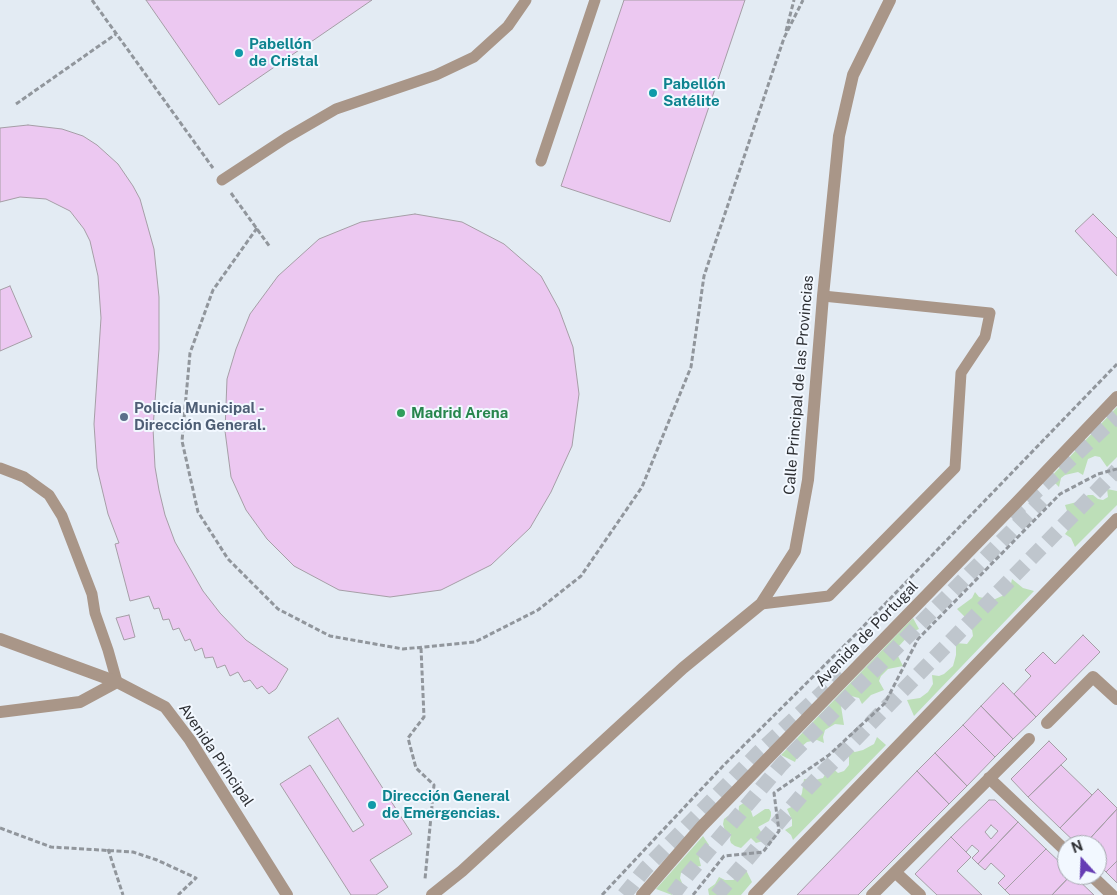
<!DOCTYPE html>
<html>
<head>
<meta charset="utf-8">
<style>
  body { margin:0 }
  #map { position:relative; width:1117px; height:895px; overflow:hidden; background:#e3ebf3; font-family:"Public Sans",sans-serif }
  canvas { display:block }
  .north { position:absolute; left:1057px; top:835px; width:50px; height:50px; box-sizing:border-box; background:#f2f8ff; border:1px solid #a4a8ae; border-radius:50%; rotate:340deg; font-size:14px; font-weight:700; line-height:20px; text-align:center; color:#2e3034 }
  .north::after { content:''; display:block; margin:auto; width:18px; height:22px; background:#653cb4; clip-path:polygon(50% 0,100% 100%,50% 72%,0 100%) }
</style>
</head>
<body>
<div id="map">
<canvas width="1117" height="895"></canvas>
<div class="north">N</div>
</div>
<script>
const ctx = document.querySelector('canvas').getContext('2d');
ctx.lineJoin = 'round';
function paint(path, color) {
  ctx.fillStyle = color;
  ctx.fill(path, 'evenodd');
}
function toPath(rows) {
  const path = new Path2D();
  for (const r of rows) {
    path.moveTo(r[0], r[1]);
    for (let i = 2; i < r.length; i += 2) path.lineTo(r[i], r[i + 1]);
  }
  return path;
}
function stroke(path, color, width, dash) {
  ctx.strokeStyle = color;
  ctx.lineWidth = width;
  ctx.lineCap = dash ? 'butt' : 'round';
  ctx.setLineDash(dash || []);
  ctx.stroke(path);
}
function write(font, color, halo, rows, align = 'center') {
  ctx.font = font + ' "Public Sans",sans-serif';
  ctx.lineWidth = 4;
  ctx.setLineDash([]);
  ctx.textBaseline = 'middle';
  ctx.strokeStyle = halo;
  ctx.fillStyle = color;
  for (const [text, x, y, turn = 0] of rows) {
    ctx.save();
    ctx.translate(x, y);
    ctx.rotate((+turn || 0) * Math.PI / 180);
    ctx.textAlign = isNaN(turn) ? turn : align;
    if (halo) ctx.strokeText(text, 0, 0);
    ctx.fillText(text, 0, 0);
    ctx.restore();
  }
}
paint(toPath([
  [1117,407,1117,457,1107,467,1100,457,1095,456,1088,459,1083,475,1078,472,1065,475,1061,478,1059,487,1056,484,1046,482],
  [1107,489,1117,491,1117,505,1075,547,1071,538,1065,534,1071,526,1070,520,1065,505,1077,502,1088,495,1093,495,1098,499,1103,500,1108,497],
  [1012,579,1023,588,1034,591,914,716,907,700,920,698,928,692,933,684,932,675,939,676,944,674,953,666,956,655,956,643,967,644,973,636,971,623,957,609,972,598,975,592,979,597,993,600,1002,596,1010,588],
  [913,618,919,629,912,632,899,646,898,656,903,666,888,669,881,676,879,681,884,690,871,695,862,704,859,698,851,696,845,698,841,706,844,725,835,724,825,730,823,737,824,743,817,740,807,742,801,747,795,762,781,755],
  [877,737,886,745,793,840,791,835,785,830,792,826,792,820,787,809,798,804,802,793,804,779,815,780,823,778,827,771,829,765,838,773,844,771,849,765,849,750,855,752,863,750,874,744],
  [745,802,750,808,753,817,765,809,769,809,771,812,771,816,769,821,758,827,763,835,763,841,756,843,751,838,741,848,735,846,731,843,730,840,731,834,725,831,723,824,724,819,728,816,738,818,739,806],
  [703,836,709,845,699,858,701,866,686,869,681,873,680,878,683,885,674,888,672,895,656,889],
  [746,870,752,882,741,895,709,895,708,889,715,884,719,877,725,880,733,880,739,877]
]), '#bddfb8');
const building = toPath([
  [146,0,372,0,219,105,146,0],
  [624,0,745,0,670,222,561,186,624,0],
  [28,125,62,129,83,136,97,145,118,164,133,186,140,199,154,249,159,297,159,349,153,428,155,467,159,490,165,515,175,542,203,591,220,613,246,640,288,669,276,689,269,694,262,686,257,689,250,680,244,682,238,672,230,676,225,665,217,668,213,657,205,658,202,648,195,651,190,639,185,641,179,628,173,630,169,619,163,620,159,608,154,609,149,596,130,601,115,544,119,543,108,514,97,468,94,424,101,318,98,276,90,241,84,229,70,211,46,199,20,197,0,202,0,128,28,125],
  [415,214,462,222,504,244,541,276,559,309,573,347,579,394,572,446,551,492,530,528,491,565,441,590,390,597,339,590,294,566,267,539,246,510,231,477,225,431,227,379,236,349,250,314,278,276,319,239,361,222,415,214],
  [1093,214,1117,238,1117,276,1075,231,1093,214],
  [10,286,32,337,0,351,0,290,10,286],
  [129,615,135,637,124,640,116,618,129,615],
  [1083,635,1100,652,1036,717,1014,694,1031,676,1025,670,1043,652,1055,664,1083,635],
  [1003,683,1036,717,1013,739,981,706,1003,683],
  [981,706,1013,739,995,757,963,725,981,706],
  [338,718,412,834,370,860,388,887,376,895,351,895,280,784,310,765,353,832,364,825,308,737,338,718],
  [963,725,995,757,967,786,935,753,963,725],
  [1049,741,1067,759,1028,797,1011,779,1049,741],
  [935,753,967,786,949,804,917,771,935,753],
  [1061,765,1092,795,1060,828,1028,797,1061,765],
  [917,771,949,804,858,895,797,895,917,771],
  [1098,789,1117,808,1117,809,1084,845,1078,845,1060,828,1098,789],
  [989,800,995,800,1018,822,978,864,972,858,979,851,972,845,966,852,951,837,989,800],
  [991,825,998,831,991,839,985,832,991,825],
  [1117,809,1117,861,1106,872,1097,863,1097,845,1084,845,1117,809],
  [1018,822,1046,849,1005,890,998,883,1005,876,991,863,985,870,978,864,1018,822],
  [951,837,971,857,957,871,982,895,937,895,915,874,951,837],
  [1046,849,1067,869,1067,875,1071,875,1052,895,1010,895,1005,890,1046,849],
  [1117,861,1117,883,1106,872,1117,861],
  [1071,875,1073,875,1094,895,1052,895,1071,875]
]);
paint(building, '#ecc8f1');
stroke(building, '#a59ea6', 1);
stroke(toPath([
  [1010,516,1117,416],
  [624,895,646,868,758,753,842,674],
  [673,895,687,876,781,765,1042,500],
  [717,895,807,789,1117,470]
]), '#bfc6cd', 15, [15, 8]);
stroke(toPath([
  [92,0,213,168],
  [786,31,794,0],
  [16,104,116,34],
  [231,193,270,247],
  [257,228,213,290,190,353,182,441,198,512,228,559,278,609,330,636,403,649,475,642,538,610,581,576,642,487,691,367,704,276,784,38,803,0],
  [421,648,424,717,408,738,416,768,434,785,425,879],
  [0,828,51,847,133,852,157,860,196,878,178,895],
  [108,849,123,895],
  [602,895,723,766,854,636,1117,364],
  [693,895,724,856,763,852,779,831,774,793,829,755,885,703,918,639,1060,494,1098,474,1117,469]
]), '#91969c', 3, [5, 2.5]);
stroke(toPath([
  [541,161,595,0],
  [222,180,286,138,336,109,436,75,474,57,508,26,526,0],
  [0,468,24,477,49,495,62,516,92,594,95,613,108,650,117,682],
  [761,604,829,596,955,468,961,373,985,337,990,313,823,296]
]), '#a99688', 11);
stroke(toPath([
  [0,639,117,682,165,707,190,740,287,895],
  [0,712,80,702,117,682],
  [1047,723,1093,677,1117,699],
  [989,778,1067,852],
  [895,872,920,895],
  [1091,875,1112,895],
  [432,895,462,871,683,668,761,604,795,551,808,480,823,296,839,136,853,75,890,0],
  [642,895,702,826,1017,502,1117,397],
  [754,895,1117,519],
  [872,895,1029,739]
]), '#a99688', 12);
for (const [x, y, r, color] of [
  [239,53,5,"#0f9aa8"],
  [653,93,5,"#0f9aa8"],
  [401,413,5,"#2e9e5b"],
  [124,417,5,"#5c6f8a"],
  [372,805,5,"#0f9aa8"]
]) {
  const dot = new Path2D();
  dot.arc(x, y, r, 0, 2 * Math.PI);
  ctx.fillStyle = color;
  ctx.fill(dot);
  stroke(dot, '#f2f8ff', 2);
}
write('bold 15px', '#0d838f', '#f2f8ff', [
  ["Pabellón",249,44],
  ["de Cristal",249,61],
  ["Pabellón",663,84],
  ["Satélite",663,101],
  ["Dirección General",382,796],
  ["de Emergencias.",382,813]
], 'left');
write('15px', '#2e3034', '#f2f8ff', [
  ["Calle Principal de las Provincias",799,385,-85],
  ["Avenida de Portugal",867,634,-46],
  ["Avenida Principal",216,755,56]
]);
write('bold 15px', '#4e5e75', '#f2f8ff', [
  ["Policía Municipal -",134,408],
  ["Dirección General.",134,425]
], 'left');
write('bold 15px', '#27864d', '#f2f8ff', [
  ["Madrid Arena",411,413]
], 'left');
</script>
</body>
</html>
